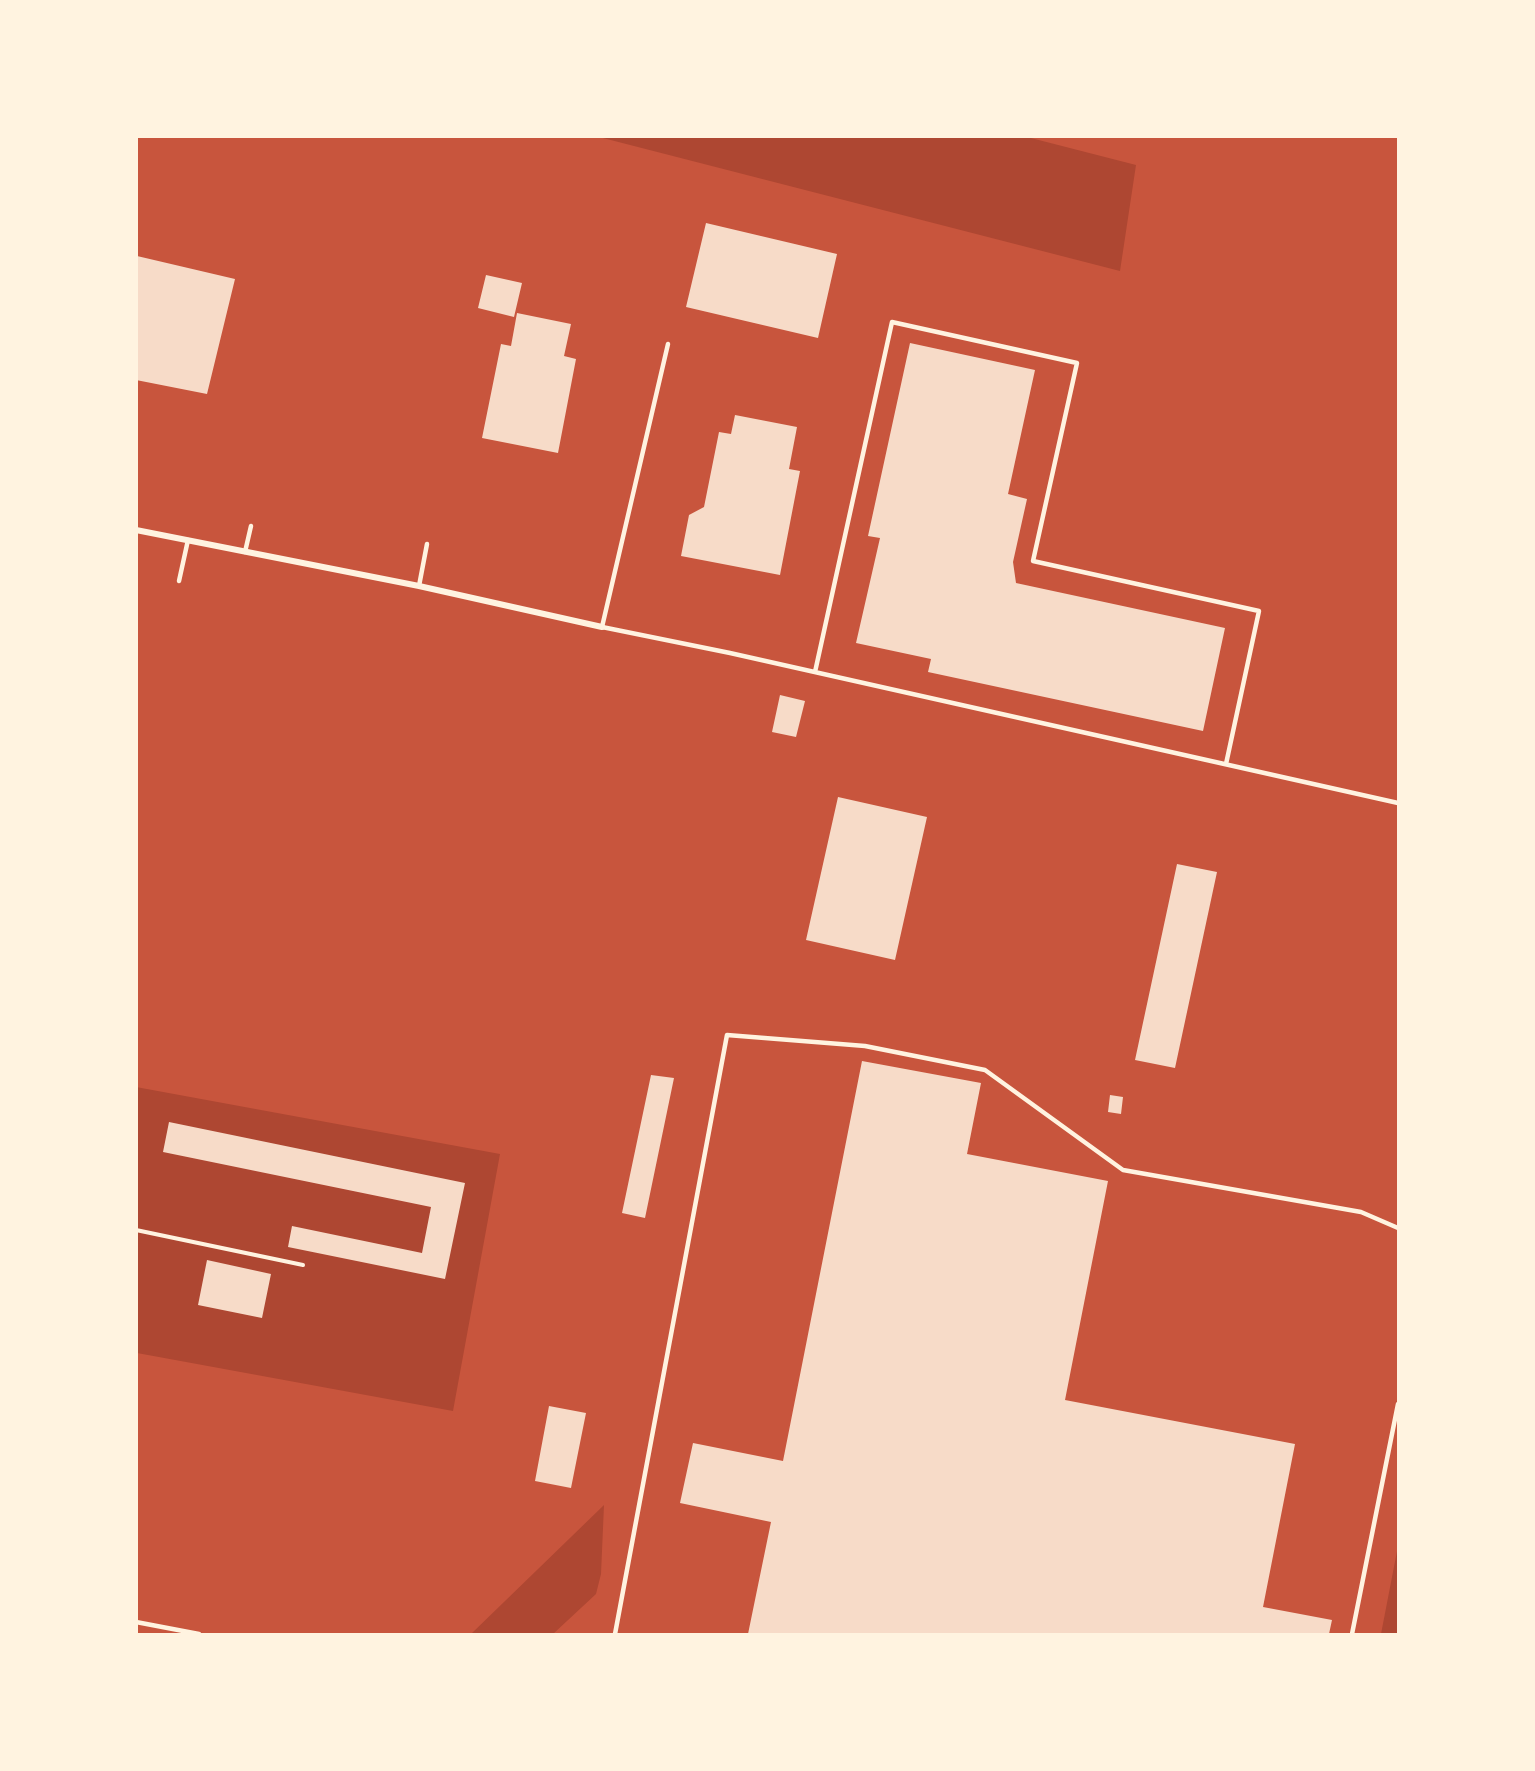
<!DOCTYPE html>
<html>
<head>
<meta charset="utf-8">
<style>
  body { margin:0 }
  #map { position:relative; width:1535px; height:1771px; overflow:hidden; background:#c8553d; font-family:"PT Sans",sans-serif }
  canvas { display:block }
  .frame { position:absolute; inset:0; border:138px solid #fff3e0; pointer-events:none }
</style>
</head>
<body>
<div id="map">
<canvas width="1535" height="1771"></canvas>
<div class="frame"></div>
</div>
<script>
const ctx = document.querySelector('canvas').getContext('2d');
ctx.lineJoin = 'round';
function paint(path, color) {
  ctx.fillStyle = color;
  ctx.fill(path, 'evenodd');
}
function toPath(rows) {
  const path = new Path2D();
  for (const r of rows) {
    path.moveTo(r[0], r[1]);
    for (let i = 2; i < r.length; i += 2) path.lineTo(r[i], r[i + 1]);
  }
  return path;
}
function stroke(path, color, width, dash) {
  ctx.strokeStyle = color;
  ctx.lineWidth = width;
  ctx.lineCap = dash ? 'butt' : 'round';
  ctx.setLineDash(dash || []);
  ctx.stroke(path);
}
paint(toPath([
  [599,137,1027,137,1136,165,1120,271],
  [136,1087,500,1154,453,1411,137,1353],
  [604,1505,601,1574,596,1594,553,1634,471,1634],
  [1398,1546,1398,1634,1381,1634]
]), '#ae4732');
paint(toPath([
  [706,223,837,254,818,338,686,307],
  [137,256,235,279,207,394,136,380],
  [486,275,522,283,514,317,478,308],
  [517,313,571,324,564,356,576,359,558,453,482,438,501,344,511,346],
  [910,343,1035,370,1008,494,1027,499,1013,562,1016,583,1225,628,1203,731,928,672,931,659,856,643,880,538,868,536],
  [735,415,797,427,789,469,800,471,780,575,681,556,689,515,704,507,719,432,731,434],
  [780,695,805,701,796,737,772,732],
  [838,797,927,817,895,960,806,940],
  [1177,864,1217,872,1175,1068,1135,1060],
  [862,1061,981,1083,967,1154,1108,1181,1065,1400,1295,1444,1263,1607,1332,1620,1329,1634,748,1634,771,1522,680,1503,693,1443,783,1461],
  [651,1075,674,1078,645,1218,622,1213],
  [1110,1095,1123,1097,1121,1114,1108,1112],
  [169,1122,465,1183,445,1279,288,1247,292,1226,422,1253,431,1207,163,1152],
  [207,1260,271,1274,262,1318,198,1305],
  [549,1406,586,1413,571,1488,535,1481]
]), '#f7dbc8');
stroke(toPath([
  [136,1230,303,1265]
]), '#fff3e0', 4);
stroke(toPath([
  [668,344,602,627,730,653,1398,803],
  [245,552,251,526],
  [179,581,188,540],
  [419,586,427,544],
  [815,672,892,322,1077,363,1033,561,1259,611,1226,764],
  [136,1622,199,1634],
  [615,1634,727,1035,865,1046,985,1070,1123,1170,1361,1212,1398,1228],
  [1352,1634,1398,1404]
]), '#fff3e0', 4.5);
stroke(toPath([
  [136,530,419,586,602,627]
]), '#fff3e0', 6);
</script>
</body>
</html>
